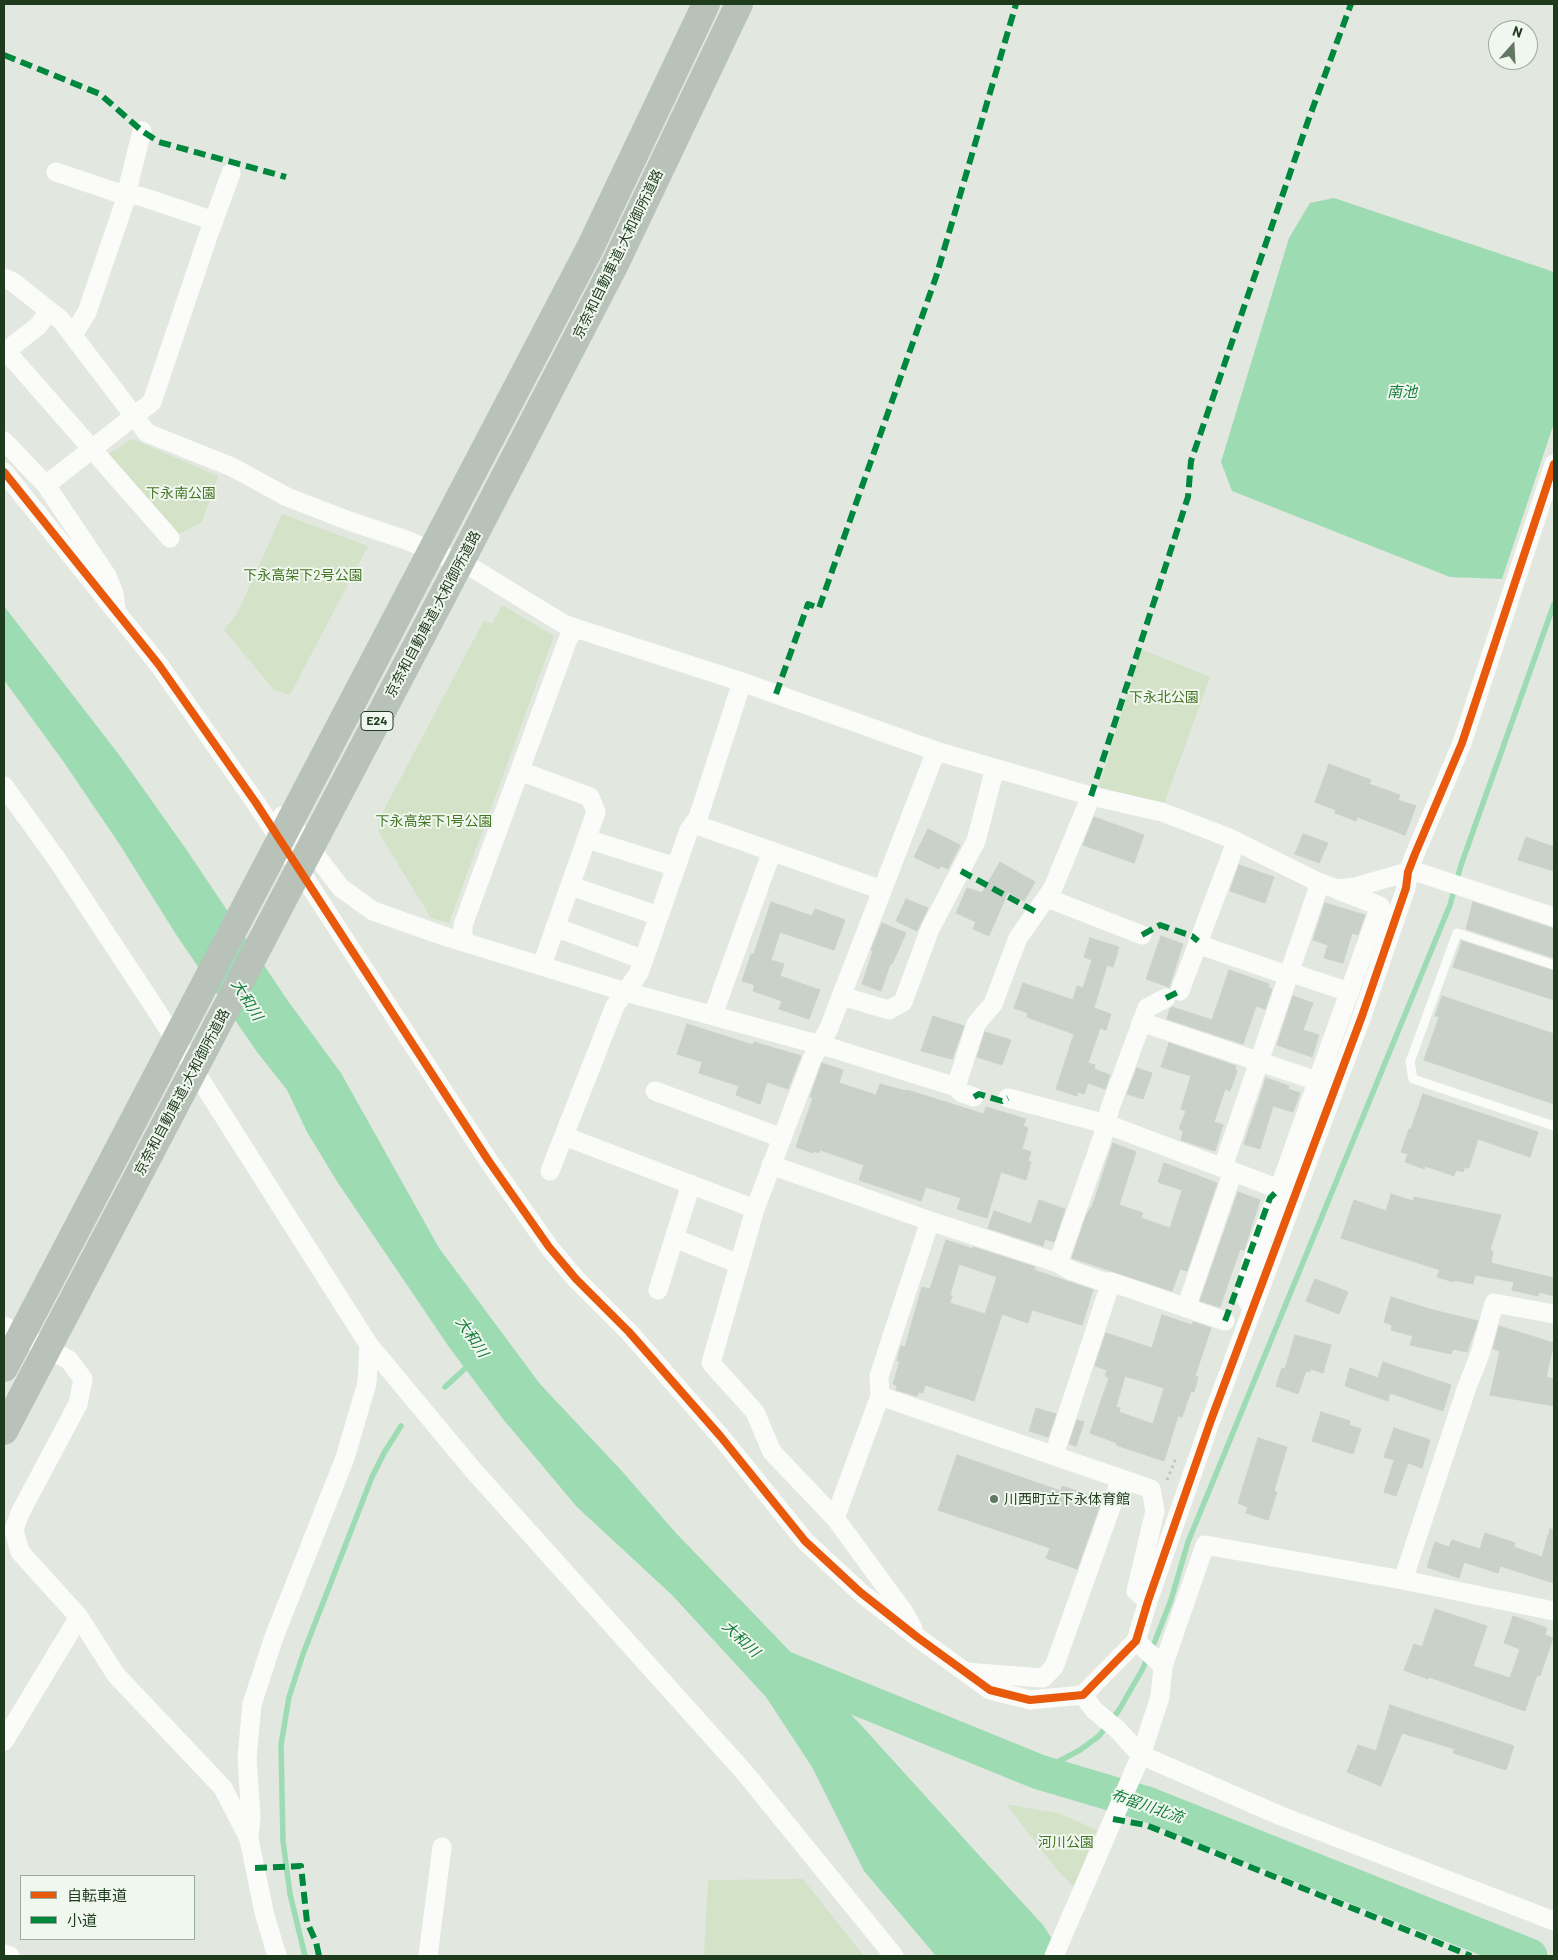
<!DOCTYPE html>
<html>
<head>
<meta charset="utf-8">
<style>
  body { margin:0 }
  #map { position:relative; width:1558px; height:1960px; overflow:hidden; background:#e2e8e0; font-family:Barlow,"Noto Sans JP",sans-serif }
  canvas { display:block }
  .frame { position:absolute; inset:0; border:5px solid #1f3b1e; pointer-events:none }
  .legend { position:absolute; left:20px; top:1875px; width:175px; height:65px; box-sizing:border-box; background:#f0f7ee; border:1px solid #9cac9b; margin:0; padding:6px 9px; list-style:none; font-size:15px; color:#1f3b1e }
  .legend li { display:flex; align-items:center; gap:10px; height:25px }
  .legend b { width:25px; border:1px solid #9cac9b }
  .north { position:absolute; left:1488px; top:20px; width:50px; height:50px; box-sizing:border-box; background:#f0f7ee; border:1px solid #9cac9b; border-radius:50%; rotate:19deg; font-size:14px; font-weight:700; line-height:20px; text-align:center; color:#1f3b1e }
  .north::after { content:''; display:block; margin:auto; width:18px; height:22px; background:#637862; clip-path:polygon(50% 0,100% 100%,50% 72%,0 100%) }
</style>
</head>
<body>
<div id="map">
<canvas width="1558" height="1960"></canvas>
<div class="frame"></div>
<ul class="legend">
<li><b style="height:6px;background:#e8590c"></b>自転車道</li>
<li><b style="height:6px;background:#00873e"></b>小道</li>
</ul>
<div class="north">N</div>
</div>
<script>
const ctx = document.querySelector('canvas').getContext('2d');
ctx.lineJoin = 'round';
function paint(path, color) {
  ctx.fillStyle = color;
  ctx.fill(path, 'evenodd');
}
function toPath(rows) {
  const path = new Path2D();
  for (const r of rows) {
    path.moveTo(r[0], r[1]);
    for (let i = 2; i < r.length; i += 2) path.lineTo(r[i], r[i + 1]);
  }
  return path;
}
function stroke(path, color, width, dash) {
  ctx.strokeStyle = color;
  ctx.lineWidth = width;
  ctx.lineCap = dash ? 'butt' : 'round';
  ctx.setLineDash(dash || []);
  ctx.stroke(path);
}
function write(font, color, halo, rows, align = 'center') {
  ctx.font = font + ' Barlow,"Noto Sans JP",sans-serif';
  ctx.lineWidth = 4;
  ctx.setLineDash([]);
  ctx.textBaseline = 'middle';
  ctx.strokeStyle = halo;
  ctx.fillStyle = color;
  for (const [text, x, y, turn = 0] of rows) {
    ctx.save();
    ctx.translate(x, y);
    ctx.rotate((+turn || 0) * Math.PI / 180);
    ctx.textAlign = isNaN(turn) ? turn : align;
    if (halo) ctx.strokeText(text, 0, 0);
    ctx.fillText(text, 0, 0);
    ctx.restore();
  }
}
paint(toPath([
  [132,439,218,476,202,522,177,535,108,454],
  [282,514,368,546,290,695,274,690,224,630,237,614],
  [502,605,554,636,449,923,431,918,379,833,378,821,484,620,492,624],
  [1141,649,1210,677,1164,804,1099,787],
  [1006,1804,1061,1814,1097,1830,1074,1887,1057,1870],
  [803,1879,864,1956,704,1956,708,1880]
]), '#d4e2c8');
paint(toPath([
  [1334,198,1554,272,1554,423,1502,579,1450,577,1232,491,1221,462,1289,238,1310,203],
  [4,606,120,756,186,849,288,1001,341,1073,439,1248,540,1384,620,1469,676,1533,860,1724,977,1853,1043,1925,1063,1956,936,1956,864,1871,812,1767,766,1697,672,1595,577,1507,503,1419,449,1347,338,1183,307,1132,287,1090,257,1052,177,936,120,845,63,761,4,680]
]), '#9ddbb3');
stroke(toPath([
  [445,1387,471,1363],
  [1039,1772,1080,1750,1099,1736,1119,1710,1142,1670,1155,1641,1171,1600,1188,1542,1450,905,1461,865,1554,604],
  [305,1956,290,1894,283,1841,281,1745,289,1697,303,1654,372,1477,384,1453,401,1426]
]), '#9ddbb3', 5.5);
stroke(toPath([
  [776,1665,1039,1772,1147,1804,1530,1956]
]), '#9ddbb3', 35);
const building = toPath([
  [1329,764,1371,780,1369,784,1400,795,1398,800,1416,806,1405,835,1357,817,1356,821,1335,813,1336,810,1315,802,1329,764],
  [1094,817,1144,835,1134,863,1083,845,1094,817],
  [928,829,960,845,948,869,941,866,939,869,914,857,928,829],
  [1303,834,1328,843,1319,863,1295,854,1303,834],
  [1526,837,1554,847,1554,871,1518,860,1526,837],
  [1000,862,1035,882,1024,901,1008,892,989,936,973,929,976,922,956,913,967,888,982,893,1000,862],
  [1239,865,1274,877,1265,903,1230,891,1239,865],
  [906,899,928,908,917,931,896,921,906,899],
  [771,902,812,916,815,909,845,920,834,950,780,932,771,960,784,964,780,976,820,990,809,1019,779,1009,782,1001,753,991,755,985,742,981,751,954,754,954,771,902],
  [1473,902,1554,929,1554,958,1466,929,1473,902],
  [1325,903,1365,915,1358,935,1352,933,1343,963,1324,958,1328,945,1313,940,1325,903],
  [882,923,906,933,892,964,890,964,881,991,862,984,873,951,871,950,882,923],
  [1161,936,1183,944,1169,987,1146,979,1161,936],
  [1090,938,1119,947,1113,967,1107,965,1094,1008,1111,1014,1106,1030,1100,1028,1088,1063,1095,1065,1094,1069,1110,1075,1105,1089,1088,1083,1084,1094,1078,1092,1077,1096,1056,1089,1074,1034,1027,1017,1028,1013,1014,1008,1023,983,1073,1000,1077,986,1083,988,1092,960,1084,957,1090,938],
  [1462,941,1554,971,1554,1000,1453,967,1462,941],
  [1229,970,1269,984,1268,987,1272,989,1265,1009,1256,1006,1243,1044,1167,1019,1170,1009,1172,1007,1212,1020,1229,970],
  [1293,996,1313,1003,1303,1030,1319,1035,1312,1057,1277,1045,1293,996],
  [1442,996,1554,1034,1554,1104,1424,1060,1439,1017,1435,1016,1442,996],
  [933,1016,964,1026,952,1059,921,1051,933,1016],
  [687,1024,753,1045,754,1042,801,1056,788,1089,767,1082,760,1104,736,1095,739,1086,699,1073,702,1062,677,1054,687,1024],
  [985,1032,1011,1040,1002,1065,977,1057,985,1032],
  [1169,1043,1236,1066,1235,1070,1237,1071,1230,1091,1225,1089,1214,1122,1223,1125,1215,1151,1181,1140,1183,1131,1179,1129,1186,1111,1181,1109,1191,1076,1161,1067,1169,1043],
  [822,1063,843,1070,839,1083,876,1095,880,1084,906,1091,907,1090,984,1114,986,1107,1026,1119,1023,1126,1028,1128,1022,1149,1031,1152,1028,1161,1031,1162,1026,1180,1001,1172,987,1218,957,1209,961,1198,926,1187,921,1201,859,1180,864,1165,820,1150,819,1153,814,1151,813,1153,796,1147,813,1098,810,1097,822,1063],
  [1137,1068,1152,1073,1143,1099,1127,1094,1137,1068],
  [1266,1078,1289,1086,1288,1089,1300,1093,1293,1112,1273,1106,1260,1149,1244,1144,1266,1078],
  [1423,1094,1538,1132,1530,1157,1478,1139,1469,1168,1465,1167,1463,1172,1456,1170,1454,1176,1425,1166,1424,1169,1405,1162,1408,1154,1401,1152,1409,1129,1411,1129,1423,1094],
  [1113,1143,1136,1152,1119,1205,1143,1213,1141,1218,1170,1228,1182,1190,1158,1182,1164,1163,1217,1183,1187,1271,1180,1269,1172,1291,1072,1258,1086,1216,1091,1207,1092,1207,1113,1143],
  [1238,1192,1260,1200,1244,1250,1240,1249,1220,1307,1200,1301,1238,1192],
  [1391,1194,1413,1201,1414,1197,1501,1215,1490,1250,1493,1251,1491,1263,1554,1278,1554,1296,1539,1292,1538,1296,1512,1290,1514,1282,1475,1275,1473,1284,1454,1280,1454,1282,1437,1277,1440,1270,1341,1238,1354,1200,1386,1211,1391,1194],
  [1039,1200,1065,1209,1054,1242,1045,1239,1043,1246,988,1228,994,1211,1031,1224,1039,1200],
  [946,1240,973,1249,973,1247,1035,1267,1034,1270,1093,1290,1082,1325,1032,1310,1028,1323,1002,1314,974,1401,925,1385,923,1393,919,1392,917,1396,896,1390,897,1386,893,1384,900,1361,897,1361,901,1346,905,1347,922,1287,930,1289,946,1240],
  [959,1264,997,1277,985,1314,950,1303,952,1296,950,1295,959,1264],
  [1315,1279,1348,1292,1339,1314,1306,1301,1315,1279],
  [1391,1297,1433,1310,1478,1321,1467,1352,1453,1349,1451,1354,1410,1345,1413,1336,1391,1330,1392,1325,1384,1322,1391,1297],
  [1162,1315,1192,1325,1193,1322,1211,1328,1195,1376,1198,1377,1194,1392,1191,1391,1182,1417,1178,1416,1164,1461,1116,1445,1117,1443,1090,1433,1109,1378,1105,1376,1107,1370,1095,1366,1106,1333,1152,1348,1162,1315],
  [1125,1376,1164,1388,1153,1424,1119,1412,1120,1408,1116,1407,1125,1376],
  [1499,1326,1554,1343,1546,1377,1554,1379,1554,1406,1490,1395,1500,1351,1493,1349,1499,1326],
  [1295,1335,1331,1345,1323,1373,1310,1369,1310,1372,1306,1371,1298,1394,1276,1386,1282,1368,1285,1369,1295,1335],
  [1383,1362,1451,1385,1443,1411,1390,1393,1388,1401,1345,1386,1350,1368,1378,1378,1383,1362],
  [1036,1408,1056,1414,1048,1437,1029,1431,1036,1408],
  [1321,1412,1350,1421,1349,1425,1361,1429,1353,1454,1312,1441,1321,1412],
  [1077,1420,1084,1422,1076,1446,1069,1444,1077,1420],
  [1394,1428,1430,1440,1422,1468,1408,1463,1396,1496,1384,1492,1394,1460,1384,1457,1394,1428],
  [1258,1438,1287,1447,1274,1491,1277,1492,1268,1520,1246,1513,1248,1507,1238,1503,1258,1438],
  [957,1455,1061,1491,1062,1486,1102,1499,1077,1569,1046,1558,1050,1548,938,1510,957,1455],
  [1550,1529,1554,1530,1554,1583,1500,1566,1498,1573,1464,1562,1459,1578,1427,1567,1435,1542,1449,1547,1452,1540,1480,1549,1485,1533,1515,1543,1514,1547,1542,1557,1550,1529],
  [1435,1609,1487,1626,1473,1666,1510,1678,1520,1649,1504,1643,1513,1616,1547,1628,1545,1635,1553,1638,1540,1676,1537,1675,1525,1711,1429,1677,1428,1679,1404,1670,1414,1644,1422,1647,1435,1609],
  [1390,1705,1514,1746,1506,1770,1453,1753,1455,1749,1402,1733,1381,1786,1347,1772,1358,1745,1376,1751,1390,1705]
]);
paint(building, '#cad1c9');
stroke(building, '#cbd1c9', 1);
stroke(toPath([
  [1167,1480,1176,1458]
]), '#bfc8be', 3, [2.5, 4]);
stroke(toPath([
  [1554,965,1457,933,1410,1062,1413,1079,1554,1126]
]), '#fbfcfa', 9);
stroke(toPath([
  [56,172,115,192,143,197,214,221],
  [4,278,13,282,61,320,147,433,232,467,287,497,349,521,406,540,474,569,562,623,575,628,742,682,936,751,1091,796,1162,812,1227,837,1320,883,1337,889,1355,887,1408,872,1420,873,1554,917],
  [49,311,38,326,6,351,170,538],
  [73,335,87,312,123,207,142,131],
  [4,441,46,485,107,576,114,594,116,608],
  [4,472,159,665,256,803,488,1160,549,1247,576,1279,629,1332,721,1437,805,1541,860,1592,917,1637,990,1690,1030,1700,1083,1695,1136,1641,1148,1601,1211,1420,1362,1016,1406,888,1408,872,1415,854,1462,743,1554,464],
  [46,485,152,402,208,236,231,173],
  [520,771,590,797,596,812,542,965],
  [4,786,58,861,153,1005,369,1345,473,1470,745,1773,894,1956],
  [282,816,287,818,341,888,373,911,444,936,626,992,835,1049,956,1087,962,1093,974,1097],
  [694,824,882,890],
  [587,839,676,867],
  [571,886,659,916],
  [1047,898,1142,935],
  [555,927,644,960],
  [1198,941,1206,947,1281,973,1298,975,1349,992],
  [463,942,463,925,568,639,575,628],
  [1180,991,1236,842],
  [841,996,889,1010,903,1002,930,929,976,841,995,768],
  [713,1015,772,851],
  [1141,1022,1317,1081],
  [956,1087,976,1024,993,1004,1018,938,1053,888,1091,796],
  [655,1091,782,1138],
  [1008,1098,1106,1124,1279,1189],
  [564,1136,755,1209],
  [771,1165,930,1221,1058,1263,1070,1270,1104,1282,1111,1282,1225,1321],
  [550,1171,615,1006,639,973,689,830,698,818,742,682],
  [674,1238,739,1264],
  [1058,1263,1104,1133,1110,1108,1147,1008,1166,998],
  [658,1290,691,1184],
  [1186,1308,1231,1177,1225,1161,1320,883],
  [1253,1309,1245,1297,1251,1263,1279,1189,1380,906,1338,890],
  [4,1326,69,1360,83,1379,78,1404,20,1513,14,1530,20,1552,79,1617,116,1675,223,1788,249,1839,264,1912,277,1956],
  [880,1396,1151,1489,1155,1511,1136,1591,1148,1601],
  [1054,1455,1111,1282],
  [835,1518,880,1396,879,1376,930,1221],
  [1403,1580,1467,1387,1480,1354,1494,1303,1554,1314],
  [913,1629,904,1612,835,1518,772,1452,755,1412,711,1363,755,1209,812,1059,829,1028,936,751],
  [1136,1641,1163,1666],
  [965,1672,1043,1678,1054,1667,1121,1479],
  [1083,1695,1094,1710,1117,1729,1141,1755,1281,1816,1554,1921],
  [4,1741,79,1617],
  [249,1838,251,1817,247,1758,252,1704,274,1637,345,1458,367,1383,369,1345],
  [4,1954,10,1956],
  [428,1956,442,1847],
  [1054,1956,1141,1755,1160,1697,1163,1666,1205,1545,1403,1580,1554,1611]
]), '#fbfcfa', 19);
stroke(toPath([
  [4,1368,590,248,706,4],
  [4,1431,462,559,615,264,739,4]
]), '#b8c2b8', 28);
stroke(toPath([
  [4,55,100,94,142,131,159,142,286,177],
  [776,694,808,604,819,608,936,277,1016,4],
  [1091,796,1188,497,1191,461,1308,121,1351,4],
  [961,871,1036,912],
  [1142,935,1160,925,1192,936,1198,941],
  [1166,998,1180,991],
  [974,1097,979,1094,1002,1101,1008,1098],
  [1225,1321,1270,1198,1279,1189],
  [1113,1819,1146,1825,1471,1956],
  [255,1868,301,1866,307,1922,316,1942,319,1956]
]), '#00873e', 6, [12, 6]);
stroke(toPath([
  [4,472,159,665,256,803,488,1160,549,1247,576,1279,629,1332,721,1437,805,1541,860,1592,917,1637,990,1690,1030,1700,1083,1695,1136,1641,1148,1601,1211,1420,1362,1016,1406,888,1408,872,1415,854,1462,743,1554,464]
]), '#e8590c', 8);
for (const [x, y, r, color] of [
  [994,1499,5,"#637862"]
]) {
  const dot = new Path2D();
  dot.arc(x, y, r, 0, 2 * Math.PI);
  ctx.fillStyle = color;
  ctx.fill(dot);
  stroke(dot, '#f0f7ee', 2);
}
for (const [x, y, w] of [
  [377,721,32]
]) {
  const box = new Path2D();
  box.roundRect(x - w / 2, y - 9.5, w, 19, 4);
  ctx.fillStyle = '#f0f7ee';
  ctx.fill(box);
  stroke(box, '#1f3b1e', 1);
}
write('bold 12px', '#1f3b1e', null, [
  ["E24",377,721]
]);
write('14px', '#1f3b1e', '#f0f7ee', [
  ["京奈和自動車道;大和御所道路",618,254,-64],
  ["京奈和自動車道;大和御所道路",433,614,-62],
  ["京奈和自動車道;大和御所道路",182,1092,-62]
]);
write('14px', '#447525', '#f0f7ee', [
  ["下永南公園",181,493],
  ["下永高架下2号公園",303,575],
  ["下永北公園",1164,697],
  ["下永高架下1号公園",434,821],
  ["河川公園",1066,1842]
]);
write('14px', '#1f3b1e', '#f0f7ee', [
  ["川西町立下永体育館",1004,1499]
], 'left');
write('italic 15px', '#137c3c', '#f0f7ee', [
  ["南池",1402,392],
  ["大和川",247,1000,58],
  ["大和川",472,1337,56],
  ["大和川",741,1639,43],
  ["布留川北流",1147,1806,19]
]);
</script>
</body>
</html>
